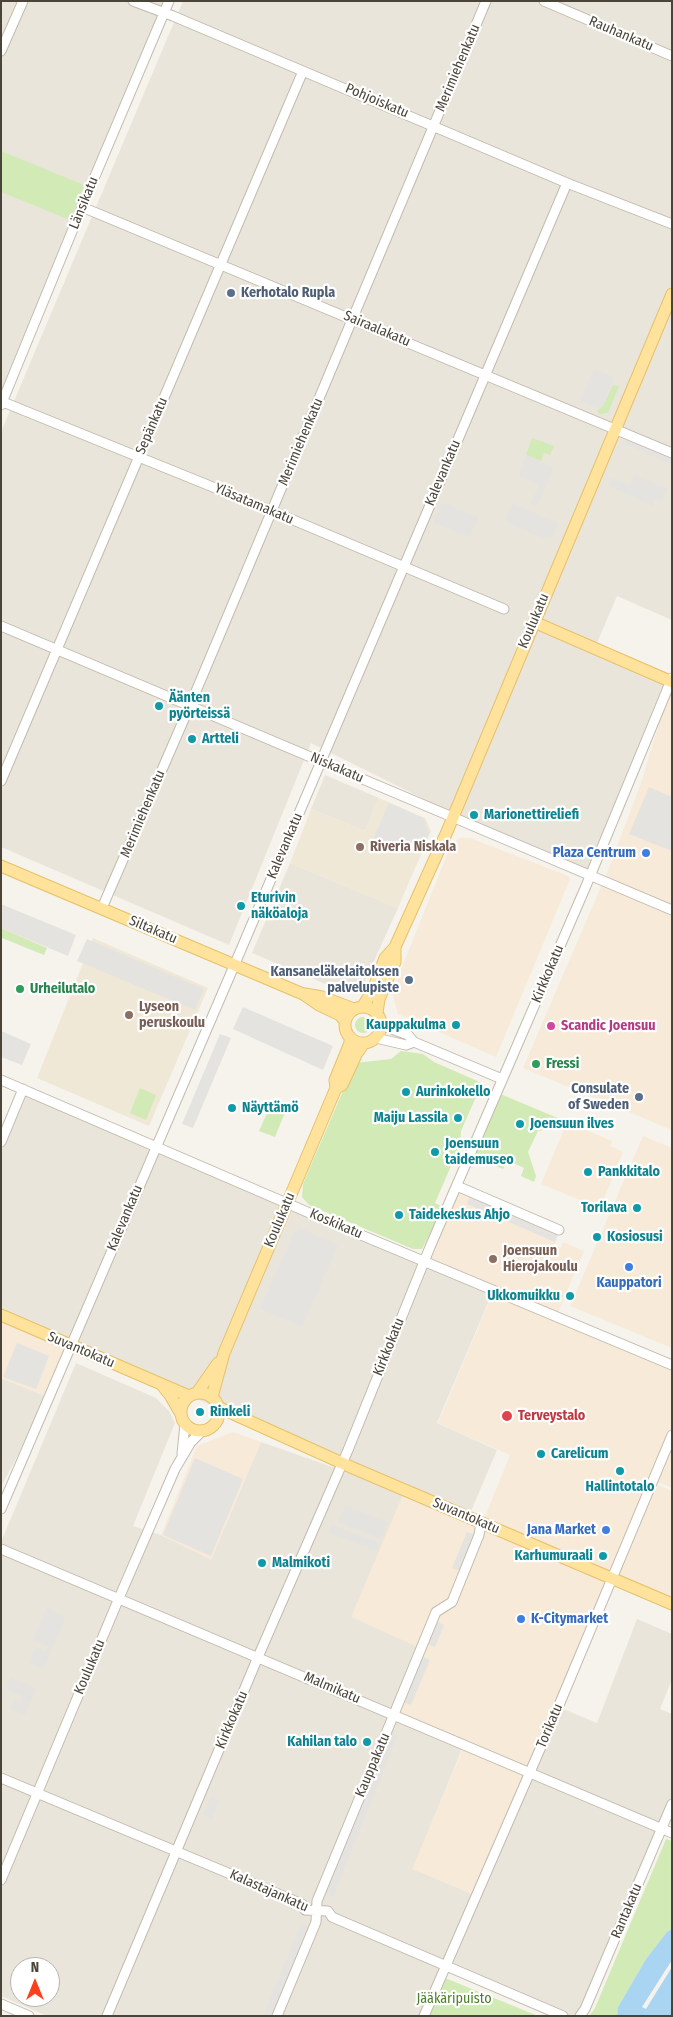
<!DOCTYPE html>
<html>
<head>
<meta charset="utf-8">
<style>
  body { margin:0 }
  #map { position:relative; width:673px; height:2017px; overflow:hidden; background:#f6f3ec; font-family:"Fira Sans Condensed",sans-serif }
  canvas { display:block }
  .frame { position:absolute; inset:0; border:2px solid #4b4439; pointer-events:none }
  .north { position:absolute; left:10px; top:1957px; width:50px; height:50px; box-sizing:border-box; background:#fff; border:1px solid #b7b4b0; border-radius:50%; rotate:0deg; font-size:14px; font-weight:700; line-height:20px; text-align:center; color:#4b4439 }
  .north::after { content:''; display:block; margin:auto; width:18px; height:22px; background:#fc3f1d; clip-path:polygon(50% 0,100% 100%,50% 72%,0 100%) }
</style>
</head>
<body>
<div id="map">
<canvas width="673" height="2017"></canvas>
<div class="frame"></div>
<div class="north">N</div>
</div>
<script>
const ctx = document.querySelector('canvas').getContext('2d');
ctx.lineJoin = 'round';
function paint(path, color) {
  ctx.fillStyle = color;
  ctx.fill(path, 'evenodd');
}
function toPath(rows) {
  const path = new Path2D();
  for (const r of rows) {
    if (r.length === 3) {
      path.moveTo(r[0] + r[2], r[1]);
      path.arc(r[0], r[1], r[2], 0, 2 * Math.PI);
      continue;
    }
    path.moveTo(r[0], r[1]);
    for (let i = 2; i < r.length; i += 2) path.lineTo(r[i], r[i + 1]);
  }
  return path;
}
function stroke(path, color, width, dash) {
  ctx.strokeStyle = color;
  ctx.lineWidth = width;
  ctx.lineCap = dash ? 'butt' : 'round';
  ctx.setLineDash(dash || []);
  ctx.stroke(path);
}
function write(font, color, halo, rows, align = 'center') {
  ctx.font = font + ' "Fira Sans Condensed",sans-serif';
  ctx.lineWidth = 4.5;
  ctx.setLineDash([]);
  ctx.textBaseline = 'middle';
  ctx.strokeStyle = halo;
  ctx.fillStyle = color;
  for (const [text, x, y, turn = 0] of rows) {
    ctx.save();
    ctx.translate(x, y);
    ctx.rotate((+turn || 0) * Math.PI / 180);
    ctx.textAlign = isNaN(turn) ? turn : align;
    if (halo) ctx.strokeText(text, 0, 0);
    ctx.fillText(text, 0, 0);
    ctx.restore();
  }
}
paint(toPath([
  [1,1,167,1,1,395],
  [183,1,672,1,672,620,617,596,594,650,668,682,590,871,452,813,311,743,229,945,1,847,1,432],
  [325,775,379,798,365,831,311,809],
  [290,863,398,908,363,985,342,991,252,953],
  [25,1092,493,1291,437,1423,497,1450,469,1516,1,1315,1,1150],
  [76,1363,156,1398,169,1411,175,1423,133,1526,161,1535,211,1559,261,1442,404,1492,421,1648,464,1744,413,1869,475,1895,561,1708,597,1723,637,1619,672,1634,672,1679,660,1709,672,1714,672,1800,577,2016,566,2016,445,1964,422,2016,47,2016,1,1996,1,1542],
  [20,1967,50,1967,50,1997,20,1997],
  [1,1378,48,1397,1,1487]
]), '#eae5da');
paint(toPath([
  [671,684,672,685,672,1130,523,1068,609,868,641,783],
  [459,838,470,838,568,876,570,879,496,1057,398,1014,392,992,451,845],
  [567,1122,612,1141,610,1146,623,1152,600,1208,541,1184],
  [643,1136,672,1148,672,1348,570,1306],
  [459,1184,561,1228,554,1245,561,1248,563,1242,584,1251,556,1317,672,1368,672,1488,651,1479,529,1773,475,1895,412,1869,465,1744,395,1714,420,1648,351,1617,404,1492,482,1524,510,1455,438,1423,494,1290,426,1261],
  [1,1317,69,1347,48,1397,1,1378],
  [233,1432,261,1442,211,1560,161,1535,197,1446],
  [653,1483,672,1491,672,1603,613,1578]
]), '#f7ead8');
paint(toPath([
  [379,798,425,818,431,831,398,908,290,863,311,809,365,831],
  [93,938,208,988,149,1126,37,1078]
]), '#efe8d6');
paint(toPath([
  [1,151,84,185,70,220,1,192],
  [613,385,619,386,608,413,599,414,597,411,603,406],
  [532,438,554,446,550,455,544,453,541,461,526,455],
  [1,928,47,948,44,955,2,938,1,939],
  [363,1025,8],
  [401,1051,423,1054,434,1062,482,1083,461,1131,460,1145,435,1203,443,1207,422,1249,413,1249,309,1205,302,1197,303,1184,355,1063,391,1059],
  [140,1088,156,1095,146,1120,130,1113],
  [498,1093,560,1119,555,1128,538,1131,528,1152,536,1176,534,1182,521,1176,524,1168,507,1160,503,1169,471,1155],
  [271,1104,286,1110,275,1137,259,1131],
  [666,1839,672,1841,672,1929,667,1932,646,1959,618,2007,617,2016,589,2016,595,2008],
  [445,1978,538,2016,428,2016]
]), '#d2eab5');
paint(toPath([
  [594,369,614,377,603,405,599,409,580,401],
  [628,437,672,455,672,465,625,444],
  [527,455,554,468,537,506,531,504,539,485,518,476],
  [635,475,667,488,661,502,655,500,652,506,609,486,612,478,630,485],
  [442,502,478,517,470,537,433,523],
  [512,503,558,523,552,538,549,537,547,540,505,521],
  [649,787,672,797,672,851,629,834],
  [389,803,423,818,429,832,422,849,413,845,409,855,373,839],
  [1,904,76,935,68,956,1,928],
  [87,939,204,989,195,1010,77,961],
  [243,1007,333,1046,323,1070,233,1029],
  [1,1031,31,1044,22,1065,1,1057],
  [220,1034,231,1038,193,1128,182,1124],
  [470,1196,558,1234,555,1242,467,1204],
  [300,1228,338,1245,302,1327,260,1309,295,1231,298,1232],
  [17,1343,49,1356,36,1389,3,1377],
  [195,1458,243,1479,211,1556,163,1535],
  [345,1505,388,1522,381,1539,338,1522],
  [332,1525,379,1543,376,1551,329,1533],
  [467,1532,476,1535,461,1571,452,1568],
  [47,1608,66,1617,43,1669,29,1663,36,1647,46,1652,48,1647,33,1640],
  [436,1621,444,1625,435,1647,427,1644],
  [422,1656,430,1660,411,1705,403,1702],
  [11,1678,36,1688,25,1715,10,1709,14,1699,20,1702,23,1697,6,1689],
  [390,1732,398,1735,333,1897,324,1894],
  [211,1797,220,1800,212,1819,203,1815],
  [301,1924,310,1927,273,2016,263,2016]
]), '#e5e3e0');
paint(toPath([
  [672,1929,672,2016,617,2016,618,2007,646,1959,667,1932]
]), '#a9d4f2');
paint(toPath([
  [672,1960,672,1967,646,2009,642,2007]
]), '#f6f3ec');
const minor = toPath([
  [133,1,173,16,567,183,672,224],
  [544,1,672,56],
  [1,51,23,1],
  [82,207,672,453],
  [3,402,272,511,504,609],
  [1,405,82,207,169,1],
  [1,626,672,910],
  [1,781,303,71],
  [102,908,194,696,486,1],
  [381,1025,408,1035,414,1042,502,1079],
  [376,1038,406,1045,414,1042],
  [1,1080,342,1227,672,1365],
  [1,1142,23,1089],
  [457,1186,559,1230],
  [182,1454,185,1424],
  [1,1509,240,952,567,183],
  [1,1549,672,1833],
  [1,1778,302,1904,305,1910,328,1911,332,1917,563,2016],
  [1,1880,119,1598,175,1469,191,1442,203,1430],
  [1,2004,29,2016],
  [107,2016,258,1657,348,1450,430,1247,586,886,672,678],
  [277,2016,316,1922,317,1901,436,1612,452,1602,479,1535,481,1523],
  [424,2016,557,1710,672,1435],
  [580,2016,585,2009,672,1804]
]);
const major = toPath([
  [534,622,672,682],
  [1,866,303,994,319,1005,340,1015,345,1021],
  [305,994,322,997,354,1009],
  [363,1006,373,990,385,958,395,947,446,834,672,294],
  [363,1025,18],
  [377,1013,379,999,395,962,395,947],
  [336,1088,342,1085,357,1053,364,1043],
  [1,1315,189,1396],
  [161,1384,170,1395,181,1414],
  [197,1393,218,1363],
  [200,1412,19],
  [212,1397,224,1353,336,1088,335,1080,350,1043,350,1037],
  [218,1407,353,1468,672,1604]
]);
stroke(minor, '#c2bbae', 11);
stroke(major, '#e6c16a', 13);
stroke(minor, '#fff', 9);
stroke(major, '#ffe39c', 11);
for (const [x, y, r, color] of [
  [231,293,5,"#5c6f8a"],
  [159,706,5,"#0f9aa8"],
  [192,739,5,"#0f9aa8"],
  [474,815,5,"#0f9aa8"],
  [360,847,5,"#8d6e63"],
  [646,853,5,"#3f7fe0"],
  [241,906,5,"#0f9aa8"],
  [409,980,5,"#5c6f8a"],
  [20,989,5,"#2e9e5b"],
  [129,1015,5,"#8d6e63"],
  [456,1025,5,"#0f9aa8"],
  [551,1026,5,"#d1479c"],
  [536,1064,5,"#2e9e5b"],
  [406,1092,5,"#0f9aa8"],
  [639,1097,5,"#5c6f8a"],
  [232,1108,5,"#0f9aa8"],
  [458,1118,5,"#0f9aa8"],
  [520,1124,5,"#0f9aa8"],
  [435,1152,5,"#0f9aa8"],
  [588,1172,5,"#0f9aa8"],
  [637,1208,5,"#0f9aa8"],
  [399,1215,5,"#0f9aa8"],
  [597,1237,5,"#0f9aa8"],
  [493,1259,5,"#8d6e63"],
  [629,1267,5,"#3f7fe0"],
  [570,1296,5,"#0f9aa8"],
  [200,1412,5,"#0f9aa8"],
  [507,1416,6,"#e0444e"],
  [541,1454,5,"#0f9aa8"],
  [620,1471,5,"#0f9aa8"],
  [606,1530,5,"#3f7fe0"],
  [603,1556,5,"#0f9aa8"],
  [262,1563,5,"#0f9aa8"],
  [521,1619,5,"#3f7fe0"],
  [367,1742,5,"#0f9aa8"]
]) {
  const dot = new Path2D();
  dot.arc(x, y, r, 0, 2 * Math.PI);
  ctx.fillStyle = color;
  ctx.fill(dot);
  stroke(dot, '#fff', 2);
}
write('14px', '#4b4439', '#fff', [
  ["Rauhankatu",621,34,23],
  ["Merimiehenkatu",458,68,-67],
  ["Pohjoiskatu",377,101,23],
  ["Länsikatu",84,203,-68],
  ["Sairaalakatu",377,329,23],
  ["Sepänkatu",152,426,-67],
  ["Merimiehenkatu",301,442,-67],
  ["Kalevankatu",443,473,-67],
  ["Yläsatamakatu",254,504,23],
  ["Koulukatu",534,621,-67],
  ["Niskakatu",337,768,23],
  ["Merimiehenkatu",143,814,-67],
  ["Kalevankatu",285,846,-67],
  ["Siltakatu",153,930,23],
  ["Kirkkokatu",548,974,-67],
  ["Kalevankatu",125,1218,-67],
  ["Koulukatu",280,1220,-67],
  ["Koskikatu",336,1224,23],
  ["Kirkkokatu",389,1347,-68],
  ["Suvantokatu",81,1350,23],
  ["Suvantokatu",466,1516,23],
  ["Koulukatu",90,1667,-67],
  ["Malmikatu",332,1688,23],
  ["Kirkkokatu",232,1720,-67],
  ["Torikatu",550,1726,-67],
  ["Kauppakatu",373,1765,-67],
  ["Kalastajankatu",269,1891,24],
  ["Rantakatu",627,1911,-67]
]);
write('bold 14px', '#4e5e75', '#fff', [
  ["Kerhotalo Rupla",241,293,"left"],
  ["Kansaneläkelaitoksen",399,972],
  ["palvelupiste",399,988],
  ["Consulate",629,1089],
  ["of Sweden",629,1105]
], 'right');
write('bold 14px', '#0d838f', '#fff', [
  ["Äänten",169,698],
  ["pyörteissä",169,714],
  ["Artteli",202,739],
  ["Marionettireliefi",484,815],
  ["Eturivin",251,898],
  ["näköaloja",251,914],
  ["Kauppakulma",446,1025,"right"],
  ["Aurinkokello",416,1092],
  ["Näyttämö",242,1108],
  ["Maiju Lassila",448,1118,"right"],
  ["Joensuun ilves",530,1124],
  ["Joensuun",445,1144],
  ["taidemuseo",445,1160],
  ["Pankkitalo",598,1172],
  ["Torilava",627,1208,"right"],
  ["Taidekeskus Ahjo",409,1215],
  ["Kosiosusi",607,1237],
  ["Ukkomuikku",560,1296,"right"],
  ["Rinkeli",210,1412],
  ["Carelicum",551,1454],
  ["Hallintotalo",620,1487,"center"],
  ["Karhumuraali",593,1556,"right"],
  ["Malmikoti",272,1563],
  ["Kahilan talo",357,1742,"right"]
], 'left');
write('bold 14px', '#785e54', '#fff', [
  ["Riveria Niskala",370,847],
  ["Lyseon",139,1007],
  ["peruskoulu",139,1023],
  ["Joensuun",503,1251],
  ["Hierojakoulu",503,1267]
], 'left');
write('bold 14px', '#366cbe', '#fff', [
  ["Plaza Centrum",636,853],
  ["Kauppatori",629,1283,"center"],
  ["Jana Market",596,1530],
  ["K-Citymarket",531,1619,"left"]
], 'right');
write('bold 14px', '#27864d', '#fff', [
  ["Urheilutalo",30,989],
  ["Fressi",546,1064]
], 'left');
write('bold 14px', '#b23c85', '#fff', [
  ["Scandic Joensuu",561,1026]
], 'left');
write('bold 14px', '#be3a42', '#fff', [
  ["Terveystalo",518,1416]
], 'left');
write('14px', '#4a7f2a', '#fff', [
  ["Jääkäripuisto",454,1999]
]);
</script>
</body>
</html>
